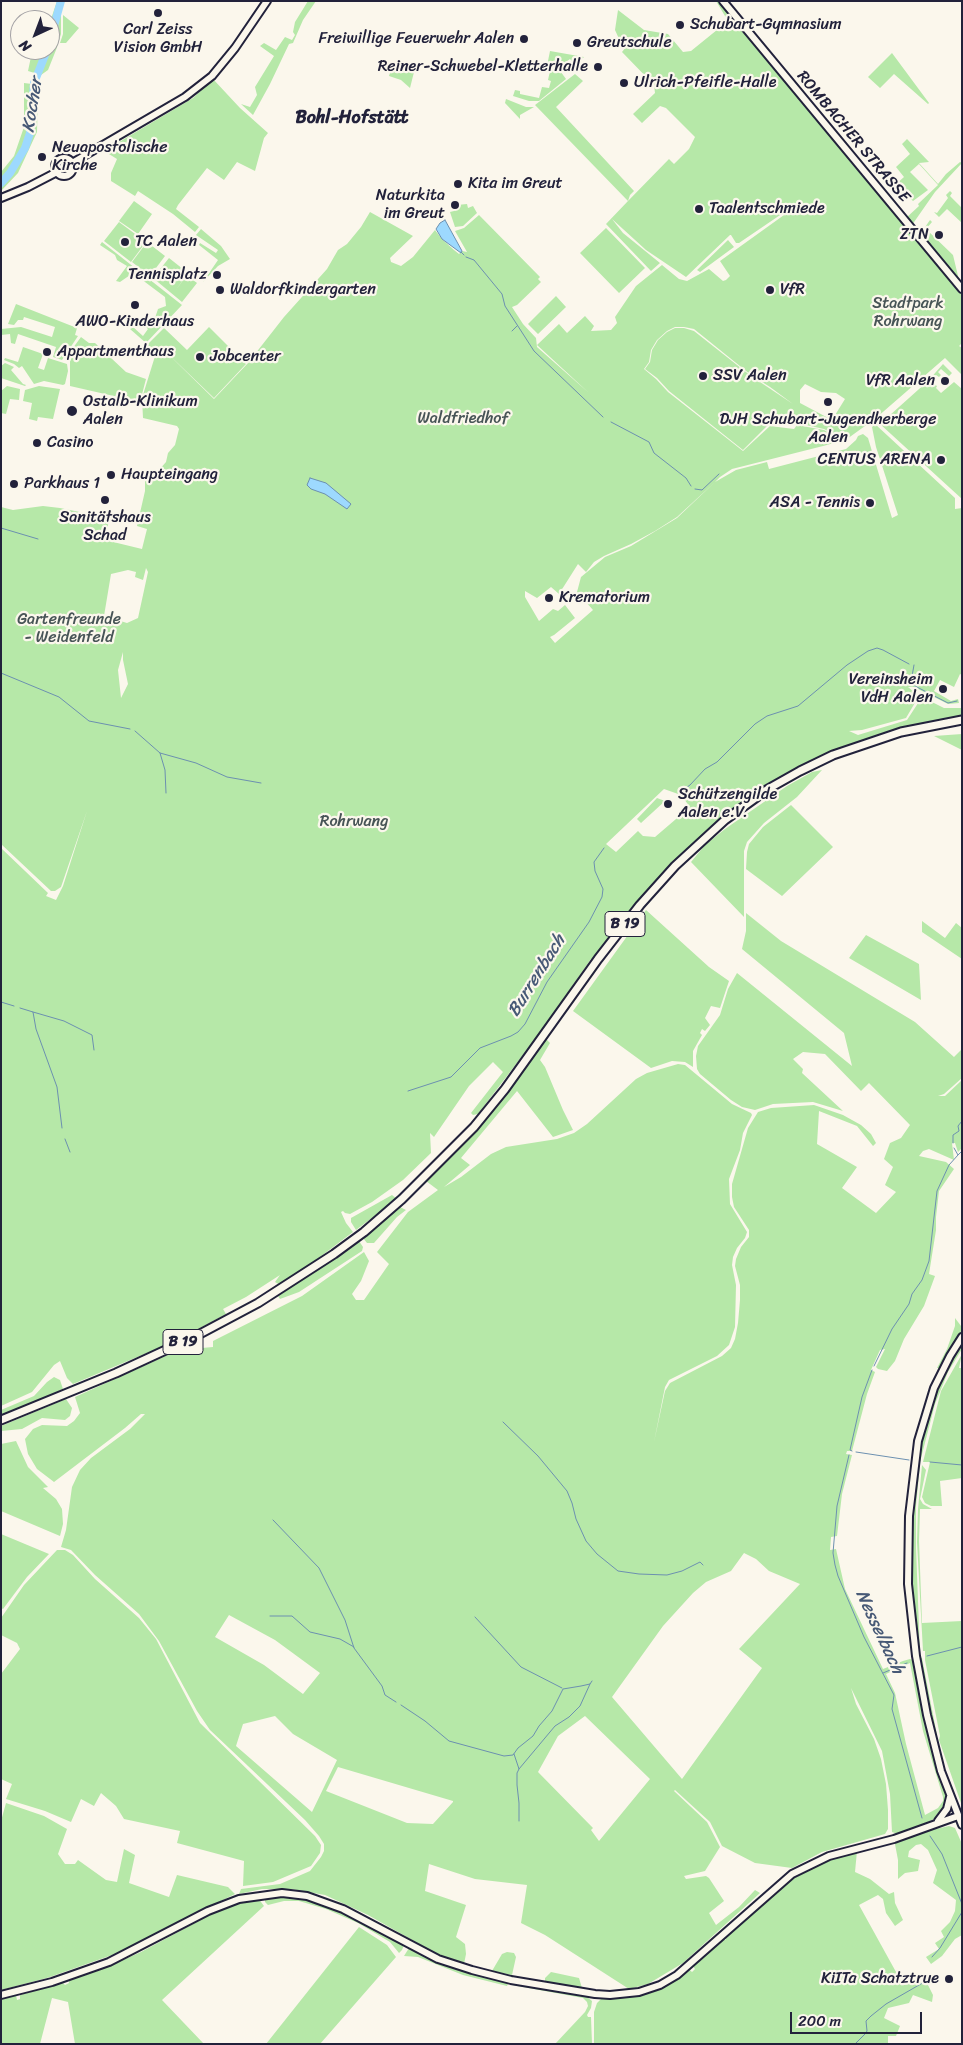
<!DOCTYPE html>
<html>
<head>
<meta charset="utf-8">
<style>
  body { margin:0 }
  #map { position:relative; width:963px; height:2045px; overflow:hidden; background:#fbf7ec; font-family:Sriracha,sans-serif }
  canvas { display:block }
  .frame { position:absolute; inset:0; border:2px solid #22223b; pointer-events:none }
  .north { position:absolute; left:10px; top:10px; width:50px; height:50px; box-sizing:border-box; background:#fbf7ec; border:1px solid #a4a2a5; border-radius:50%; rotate:223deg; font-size:14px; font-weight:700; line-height:20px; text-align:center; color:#22223b }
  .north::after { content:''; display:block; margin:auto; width:18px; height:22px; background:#22223b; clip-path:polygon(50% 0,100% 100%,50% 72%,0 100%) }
  .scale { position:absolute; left:790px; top:2012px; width:132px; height:22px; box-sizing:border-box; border:2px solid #22223b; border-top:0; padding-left:6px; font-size:15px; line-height:18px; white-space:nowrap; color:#22223b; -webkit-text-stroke:4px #fbf7ec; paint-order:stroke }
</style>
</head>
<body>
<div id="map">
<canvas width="963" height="2045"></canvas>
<div class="frame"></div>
<div class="north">N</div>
<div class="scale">200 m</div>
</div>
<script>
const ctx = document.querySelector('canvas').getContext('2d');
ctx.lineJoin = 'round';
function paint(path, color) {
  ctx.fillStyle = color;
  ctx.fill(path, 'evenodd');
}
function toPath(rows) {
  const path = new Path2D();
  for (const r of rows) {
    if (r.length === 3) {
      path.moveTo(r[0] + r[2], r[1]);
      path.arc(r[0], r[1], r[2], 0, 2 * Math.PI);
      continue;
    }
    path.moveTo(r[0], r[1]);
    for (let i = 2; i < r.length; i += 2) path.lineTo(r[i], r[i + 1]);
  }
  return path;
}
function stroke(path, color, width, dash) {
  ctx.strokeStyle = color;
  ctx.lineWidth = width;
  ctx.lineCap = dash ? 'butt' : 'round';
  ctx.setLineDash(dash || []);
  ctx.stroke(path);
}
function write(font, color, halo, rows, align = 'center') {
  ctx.font = font + ' Sriracha,sans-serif';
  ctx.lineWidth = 4.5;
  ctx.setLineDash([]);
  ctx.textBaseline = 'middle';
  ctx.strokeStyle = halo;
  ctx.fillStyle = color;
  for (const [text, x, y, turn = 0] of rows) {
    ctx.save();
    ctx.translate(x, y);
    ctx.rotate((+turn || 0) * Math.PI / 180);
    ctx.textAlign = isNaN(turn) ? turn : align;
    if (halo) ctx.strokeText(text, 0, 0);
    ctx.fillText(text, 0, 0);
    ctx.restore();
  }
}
paint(toPath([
  [57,1,59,1,56,13,61,15,61,34,56,50,48,70,41,75,28,71,32,52,40,54,41,50,50,50,50,22],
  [308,1,316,1,303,20,293,43,289,44,270,84,253,115,241,104,250,107,257,95,255,87,274,56,260,46,264,43,276,50,285,37,292,40,295,35,293,32,295,22],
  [716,1,719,1,962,291,962,343,959,346,962,348,962,375,945,358,876,418,847,439,843,439,824,429,797,423,784,415,777,423,769,424,743,450,669,391,657,378,645,369,650,362,652,350,658,340,667,332,675,328,684,328,694,331,751,376,793,404,770,387,751,375,694,329,684,327,675,327,667,331,657,340,651,350,649,362,644,369,656,379,668,392,743,451,770,426,794,429,797,425,824,430,842,440,827,445,732,469,720,477,715,482,736,470,767,462,769,469,846,449,856,440,858,436,863,434,868,438,892,518,898,515,876,447,872,427,875,424,955,498,955,509,962,508,962,675,960,674,954,687,940,680,934,691,951,701,958,699,959,703,948,704,914,687,908,687,919,696,906,718,862,730,849,731,858,735,907,720,922,697,944,708,962,708,962,716,908,726,855,743,822,756,747,798,705,833,652,886,593,960,591,959,542,1030,478,1114,473,1115,471,1113,503,1072,493,1062,469,1086,434,1137,430,1133,431,1153,403,1180,372,1202,350,1214,345,1213,343,1211,341,1212,346,1223,353,1232,308,1266,280,1285,275,1282,280,1275,246,1297,223,1309,226,1314,185,1336,179,1331,166,1345,73,1384,67,1378,60,1361,54,1365,32,1392,1,1406,1,848,48,893,46,896,56,900,63,886,87,811,61,887,55,891,51,891,1,844,1,507,13,510,43,506,60,508,99,516,109,520,105,540,142,549,147,529,137,526,145,491,145,481,147,476,159,470,166,462,168,453,175,445,179,429,177,426,143,418,142,398,156,353,154,353,147,345,164,328,187,350,209,327,246,364,214,398,163,349,214,399,248,363,284,317,327,269,338,250,347,244,361,227,370,212,413,236,390,258,391,262,401,266,413,257,435,230,442,239,454,250,459,254,462,251,467,252,455,231,464,228,479,215,540,277,538,279,541,282,517,305,512,307,523,324,536,338,537,347,589,393,537,345,559,324,567,333,585,316,594,326,591,331,611,330,617,323,615,317,636,286,662,265,679,279,687,281,709,269,723,281,726,280,730,276,720,261,791,210,789,209,739,243,736,243,731,235,730,235,686,277,646,250,612,219,623,233,660,263,651,271,606,224,628,201,535,105,575,74,583,81,556,107,634,191,630,195,628,201,669,159,674,164,689,149,695,137,666,108,660,106,642,123,633,114,655,93,654,85,622,52,626,47,620,41,615,30,618,10,644,30,668,34,683,52,691,51,728,21],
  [805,384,821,392,836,393,845,399,832,420,800,403,800,390],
  [715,482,677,518,631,546,605,557,581,577,577,592,593,610,555,643,550,637,554,635,575,618,565,605,558,611,553,609,539,621,525,597,525,591,537,598,551,587,559,594,578,564,586,572,594,562,604,556,631,544,655,531,677,517],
  [146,568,148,572,138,618,127,623,104,616,111,574,128,570,136,572,135,577,143,580],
  [123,652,123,660,128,684,121,698,118,670],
  [664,789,681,795,690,807,655,837,643,836,638,831,616,852,606,844],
  [63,15,79,28,66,43,60,43,63,34],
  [550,51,584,57,575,65,570,59,558,68,566,79,539,101,529,101,513,96,515,90,520,91,520,94,539,98,542,87,549,88,551,81,548,80,550,71,546,71],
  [892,53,929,103,928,104,894,74,880,88,868,77],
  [393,63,414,72,410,88,401,80,389,76],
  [213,79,240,108,268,133,264,138,255,171,237,162,224,180,207,168,178,205,176,209,199,227,195,232,173,214,138,191,135,196,111,181,111,173,117,159,104,151,193,98],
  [24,83,32,84,38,89,37,132,18,173,1,191,1,172,14,156,24,127],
  [506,99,526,107,534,107,520,115,520,119,505,103],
  [907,139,929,162,919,163,938,184,946,174,960,162,962,163,935,192,912,225,906,218,919,206,918,204,938,185,919,164,910,172,928,190,913,201,910,198,908,200,895,185,904,177,896,167,910,154,902,144],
  [950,191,952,193,950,196,962,208,962,223,947,209,939,217,934,212,937,213,948,198,946,195],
  [134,201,152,214,138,234,119,221],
  [467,204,468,208,473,206,477,213,463,226,455,227,450,212,454,211,454,207,457,205],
  [930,220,932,222,926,229,953,255,959,280,921,233],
  [119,222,146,242,131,262,104,241],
  [606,228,645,268,619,293,580,253],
  [201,229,221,246,230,259,218,266,203,282,218,260,199,245,200,243,216,253,218,250,196,235],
  [728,240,734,247,700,272,697,270],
  [102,242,182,305,146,343,130,329,133,327,143,336,148,329,139,321,155,318,158,309,166,306,165,297,133,273,120,282,116,281,127,266,117,260,115,255,100,245],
  [147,242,165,256,150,276,132,262],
  [169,258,188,273,175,291,187,275,197,283,182,302,153,278],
  [556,296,566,307,538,334,528,324],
  [16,304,77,328,75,335,78,336,62,360,53,357,56,347,18,334,15,344,11,343,10,334,1,335,1,329,21,327,52,337,55,327,24,317,23,320,18,320,14,325,8,324],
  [81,337,89,343,95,343,126,372,146,379,140,402,70,386,70,352],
  [23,347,43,354,38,368,44,370,48,358,67,364,68,371,65,384,63,385,44,381,34,384,22,366,19,368,14,364,4,360,5,358,18,362],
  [5,363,14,367,11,370,23,384,26,385,25,386,1,378,1,366],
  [943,364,952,373,949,376,941,369,938,372,941,375,939,377,936,375,929,381,937,386,936,388,941,393,954,382,962,389,962,499,880,424,928,381],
  [7,386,20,389,19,400,10,399,6,414,1,413,1,391],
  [39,386,60,389,53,419,38,417,37,421,29,419,32,403,23,401,25,390],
  [962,734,962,750,934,736],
  [822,770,797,797,764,823,747,842,744,851,744,917,691,862,705,845,725,829,787,786,812,772],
  [657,798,665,801,641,823,637,819],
  [791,805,833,847,782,896,746,869,747,852,749,844,763,827],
  [646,910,709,967,729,981,720,1008,711,1006,705,1018,710,1025,705,1031,702,1029,700,1033,702,1035,693,1051,693,1067,685,1062,672,1061,651,1068,573,1011],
  [746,913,781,941,915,1022,954,1057,962,1049,962,1078,944,1094,938,1096,945,1096,962,1080,962,1148,958,1152,955,1143,952,1143,954,1160,929,1149,923,1151,919,1156,946,1162,954,1169,939,1191,936,1217,936,1230,929,1274,935,1276,924,1306,904,1339,895,1361,887,1371,878,1369,876,1367,885,1349,880,1350,871,1370,875,1372,867,1394,852,1451,847,1451,846,1454,852,1455,842,1494,837,1536,831,1537,830,1550,836,1549,845,1589,883,1669,903,1661,910,1659,913,1660,926,1729,947,1797,944,1810,938,1817,926,1823,898,1834,892,1832,890,1794,882,1751,851,1688,856,1704,874,1739,881,1759,886,1784,888,1810,888,1829,885,1834,822,1852,792,1868,755,1863,722,1846,710,1822,675,1790,674,1791,707,1822,720,1847,705,1871,684,1876,686,1879,706,1876,709,1878,724,1901,709,1913,716,1925,739,1907,755,1890,760,1893,683,1963,648,1984,629,1989,545,1935,521,1923,527,1885,475,1879,429,1864,425,1891,466,1905,456,1937,465,1944,466,1954,464,1964,444,1958,368,1915,325,1895,291,1889,262,1889,239,1894,241,1889,280,1884,310,1871,321,1857,324,1851,324,1844,319,1836,305,1820,210,1730,197,1711,159,1641,139,1614,95,1575,71,1550,61,1547,66,1530,72,1487,80,1470,91,1458,130,1429,145,1414,141,1414,125,1428,54,1482,37,1469,28,1454,25,1439,33,1429,42,1425,67,1426,74,1421,80,1413,75,1397,179,1350,213,1347,213,1341,302,1296,364,1252,369,1261,361,1281,352,1294,356,1300,364,1300,389,1264,377,1252,408,1212,438,1190,426,1181,480,1127,546,1039,550,1043,540,1060,545,1067,563,1110,573,1130,553,1137,517,1091,461,1158,470,1165,444,1187,461,1177,491,1154,506,1147,557,1139,574,1133,587,1124,636,1079,647,1073,678,1064,685,1065,732,1104,751,1113,752,1115,743,1133,740,1150,729,1179,730,1204,747,1232,745,1238,737,1248,733,1257,732,1265,736,1285,735,1327,729,1345,717,1356,669,1380,665,1387,654,1442,665,1391,670,1383,722,1356,731,1348,735,1339,738,1323,740,1300,740,1285,735,1266,736,1259,741,1247,749,1237,749,1230,734,1207,732,1197,732,1184,748,1128,758,1112,771,1108,814,1105,843,1115,861,1125,871,1134,876,1143,873,1146,857,1126,819,1111,817,1144,857,1167,842,1188,876,1213,896,1192,885,1185,893,1167,884,1159,890,1143,901,1138,910,1125,869,1083,861,1091,825,1054,803,1052,793,1059,803,1069,802,1073,843,1111,813,1102,773,1104,755,1110,742,1107,731,1100,700,1074,697,1069,696,1056,698,1046,720,1015,728,989,737,973,852,1066,844,1033,742,949,746,931],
  [744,1553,756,1559,769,1571,800,1584,739,1649,762,1668,682,1779,612,1697,663,1626,693,1593,706,1582,731,1571],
  [229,1615,275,1640,320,1673,303,1694,264,1665,215,1637],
  [910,1663,923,1731,943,1797,943,1801,938,1808,925,1815,906,1744,895,1693,886,1674],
  [275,1716,293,1734,337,1760,312,1812,236,1746,243,1724],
  [585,1716,650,1779,599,1841,591,1830,593,1828,538,1772,558,1736],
  [338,1767,453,1801,453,1802,433,1824,407,1823,326,1791],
  [922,921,945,938,956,923,962,928,962,959,922,932],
  [866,935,919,964,921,1000,849,958],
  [392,1195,397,1199,356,1230,351,1222,351,1218],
  [400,1207,406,1210,397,1217,374,1243,367,1243,363,1238],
  [359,1241,363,1247,362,1251,299,1292,280,1299,278,1296],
  [955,1318,961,1326,962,1330,939,1368,937,1368,947,1349,955,1326],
  [962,1341,962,1349,948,1372,935,1404,920,1462,917,1460,923,1433,936,1389,944,1371],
  [962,1354,959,1368,962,1368,962,1478,940,1481,942,1506,931,1506,925,1503,922,1497,930,1462,923,1462,941,1391],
  [54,1377,60,1380,63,1389,1,1417,1,1410,34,1396,47,1382],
  [66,1399,72,1408,70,1416,65,1420,42,1418,22,1429,1,1431,1,1426],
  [16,1441,28,1467,48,1487,43,1488,56,1499,62,1509,63,1524,60,1536,1,1511,1,1444],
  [918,1464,920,1464,916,1506,916,1548,920,1654,918,1652,916,1639,910,1546,913,1501],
  [922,1465,926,1470,920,1499,923,1504,932,1509,920,1509,919,1541,922,1623,962,1621,962,1806,939,1740,940,1736,925,1660,925,1651,923,1651,917,1542,918,1509],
  [1,1534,49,1554,27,1577,3,1609,1,1608],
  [57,1550,65,1550,73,1555,95,1579,139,1618,156,1639,200,1723,315,1836,321,1845,320,1853,311,1866,273,1882,243,1886,244,1861,177,1843,180,1831,124,1819,116,1806,101,1793,94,1806,81,1799,71,1822,45,1811,6,1799,12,1784,1,1779,1,1674,20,1649,17,1643,1,1635,1,1618,24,1585],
  [919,1657,922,1658,937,1735,936,1740],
  [6,1803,44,1816,67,1829,58,1854,65,1864,75,1864,78,1860,106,1880,117,1882,124,1849,135,1855,129,1883,169,1897,177,1875,228,1887,235,1894,115,1954,47,1978,1,1990,1,1821],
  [936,1824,936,1829,949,1826,955,1828,962,1844,962,1935,955,1939,942,1956,931,1964,926,1957,939,1949,935,1943,944,1937,941,1931,950,1922,955,1911,956,1900,933,1883,937,1870,928,1850,921,1844,916,1845,909,1851,908,1857,920,1860,918,1871,905,1873,898,1879,898,1860,894,1839],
  [857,1851,855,1872,870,1879,889,1894,894,1892,895,1903,903,1920,895,1926,886,1913,883,1899,878,1895,859,1905,901,1981,903,1976,911,1978,914,1983,926,1981,933,1995,932,2002,913,1995,909,2003,888,2008,884,2018,900,2026,896,2036,888,2036,888,2044,594,2044,594,2012,597,2003,602,1998,624,1998,643,1995,673,1981,689,1969,692,1972,695,1969,693,1966,720,1940,726,1940,724,1937,792,1878,793,1879,825,1860],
  [279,1896,299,1898,332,1907,404,1945,402,1950,399,1953,390,1942,358,1923,326,1909,299,1901,284,1901,268,1905,265,1902,265,1897],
  [258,1898,264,1906,162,2000,204,2044,75,2044,68,2002,52,1998,40,2044,1,2044,1,1999,16,1995,17,2000,20,1999,20,1995,63,1983,65,1985,69,1983,69,1980,100,1970,141,1952,219,1910],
  [359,1927,387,1945,396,1957,320,2044,266,2044],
  [409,1948,464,1971,509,1982,507,1986,463,1975,418,1957,404,1956],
  [507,1952,514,1953,516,1957,512,1975,492,1971,502,1954],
  [551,1972,579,1978,582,1988,545,1982,545,1978],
  [512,1983,587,1997,592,2001,591,2008,587,2015,588,2017,591,2017,592,2044,555,2044,585,2012,588,2006,587,2002,583,1998,512,1985]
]), '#b6e8a8');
const water = toPath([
  [445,220,462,251,461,253,442,239,436,229,440,223,445,220],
  [310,478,326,483,351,504,347,509,325,494,311,489,307,485,310,478]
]);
paint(water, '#9dd9fe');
stroke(water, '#6c90b0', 1);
stroke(toPath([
  [461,252,464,255],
  [466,257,474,260,502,294,505,306,534,351,603,417],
  [512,331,517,326],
  [611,422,649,442,654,453,686,478,691,486],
  [695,489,702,490,719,474],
  [1,528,38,539],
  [914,665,911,682,913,685,948,703,957,701],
  [1,673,59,697,89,721,130,729],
  [135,731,160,753,196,763,227,777,261,783],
  [160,753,165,770,166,793],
  [683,790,690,785,705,769,717,762,755,724,767,716,798,706,847,665,868,651,877,648,883,650,909,664],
  [1,1002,14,1006],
  [20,1008,33,1012,36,1029,57,1087,62,1128],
  [33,1012,64,1021,92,1035,94,1050],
  [408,1091,451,1077,480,1048,511,1036,518,1032,525,1024,547,982,589,922,602,897,603,889,595,871,594,862,604,848],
  [65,1139,70,1152],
  [953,1143,953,1135,959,1131,958,1126,962,1121],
  [958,1155,962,1151],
  [874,1366,892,1329,909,1304,912,1294,922,1280,929,1261,937,1191,949,1165,958,1155,954,1148],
  [503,1422,538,1456,567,1491,572,1503,576,1519,586,1541,597,1554,618,1571,639,1574,667,1575,682,1571,700,1562,703,1565],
  [852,1451,850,1450,862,1397,872,1370],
  [856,1452,909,1460],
  [849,1455,837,1506,833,1553,835,1565,838,1576,864,1637,894,1695,892,1709,922,1818],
  [930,1462,962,1465],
  [273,1520,319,1568,345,1620,354,1648,382,1686,385,1695,396,1702],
  [270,1616,292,1616,310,1632,340,1639,354,1647],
  [475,1617,521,1667,562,1688],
  [927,1656,962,1647],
  [883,1673,907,1663],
  [401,1705,425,1721,449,1741,504,1756,513,1755,518,1748,533,1736,539,1726,552,1711,563,1689,581,1686,590,1684,592,1681],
  [514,1754,519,1769,517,1773,517,1785,519,1803,519,1821],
  [519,1769,555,1726,569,1717,580,1706,590,1684],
  [930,1836,942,1854,962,1904],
  [932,1957,940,1948,962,1912],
  [855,2044,865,2034,867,2031,866,2021,871,2016,886,2004,926,1981]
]), '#6c90b0', 1);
stroke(toPath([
  [50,40,61,1],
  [1,183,10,173,25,148,30,133,34,83,47,50]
]), '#9dd9fe', 8);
const secondary = toPath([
  [723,1,962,289],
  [64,167,9],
  [72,163,185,97,212,76,235,48,267,1],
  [1,198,28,187,57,172],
  [962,1337,950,1356,934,1388,918,1441,909,1516,908,1584,916,1656,927,1715,941,1771,962,1825],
  [938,1821,947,1809,950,1797],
  [1,1995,52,1982,109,1962,208,1911,239,1899,282,1893,307,1896,343,1909,438,1959,472,1970,511,1980,595,1994,610,1995,639,1992,660,1985,677,1975,792,1874,829,1856,894,1839,958,1816]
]);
const primary = toPath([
  [1,1420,116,1373,196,1336,258,1303,334,1254,364,1232,402,1199,474,1127,505,1089,598,959,640,905,675,866,725,820,768,789,800,771,833,755,901,732,962,720]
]);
stroke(secondary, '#22223b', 10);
stroke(primary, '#22223b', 11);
stroke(secondary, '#fbf7ec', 6);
stroke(primary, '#fbf7ec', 7);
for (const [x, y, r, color] of [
  [158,13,5,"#22223b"],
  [680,25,5,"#22223b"],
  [524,39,5,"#22223b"],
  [577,43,5,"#22223b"],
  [598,67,5,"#22223b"],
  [624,83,5,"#22223b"],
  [42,157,5,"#22223b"],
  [458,184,5,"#22223b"],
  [455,205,5,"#22223b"],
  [699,209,5,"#22223b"],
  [939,235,5,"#22223b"],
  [125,242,5,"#22223b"],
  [217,275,5,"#22223b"],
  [220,290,5,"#22223b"],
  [770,290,5,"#22223b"],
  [135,305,5,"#22223b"],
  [47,352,5,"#22223b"],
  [200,357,5,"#22223b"],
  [703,376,5,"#22223b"],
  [945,381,5,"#22223b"],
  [828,402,5,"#22223b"],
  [72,411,6,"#22223b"],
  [37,443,5,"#22223b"],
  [941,460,5,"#22223b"],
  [111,475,5,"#22223b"],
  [14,484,5,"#22223b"],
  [105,500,5,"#22223b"],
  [870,503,5,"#22223b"],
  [549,598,5,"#22223b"],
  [943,689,5,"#22223b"],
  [668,804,5,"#22223b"],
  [949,1979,5,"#22223b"]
]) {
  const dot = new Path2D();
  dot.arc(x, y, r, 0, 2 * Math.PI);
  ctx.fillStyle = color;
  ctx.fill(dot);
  stroke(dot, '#fbf7ec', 2);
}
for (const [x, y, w] of [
  [625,924,40],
  [183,1342,40]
]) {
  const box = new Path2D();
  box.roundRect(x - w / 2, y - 12.5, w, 25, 4);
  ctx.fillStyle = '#fbf7ec';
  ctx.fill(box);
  stroke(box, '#22223b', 1);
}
write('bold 15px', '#22223b', null, [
  ["B 19",625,924],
  ["B 19",183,1342]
]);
write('16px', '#22223b', '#fbf7ec', [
  ["Schubart-Gymnasium",690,25],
  ["Carl Zeiss",158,30,"center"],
  ["Vision GmbH",158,48,"center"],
  ["Freiwillige Feuerwehr Aalen",514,39,"right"],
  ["Greutschule",587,43],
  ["Reiner-Schwebel-Kletterhalle",588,67,"right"],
  ["Ulrich-Pfeifle-Halle",634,83],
  ["Neuapostolische",52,148],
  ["Kirche",52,166],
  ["Kita im Greut",468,184],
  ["Naturkita",445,196,"right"],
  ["im Greut",445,214,"right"],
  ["Taalentschmiede",709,209],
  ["ZTN",929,235,"right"],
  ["TC Aalen",135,242],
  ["Tennisplatz",207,275,"right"],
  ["Waldorfkindergarten",230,290],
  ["VfR",780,290],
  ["AWO-Kinderhaus",135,322,"center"],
  ["Appartmenthaus",57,352],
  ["Jobcenter",210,357],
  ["SSV Aalen",713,376],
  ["VfR Aalen",935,381,"right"],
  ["Ostalb-Klinikum",83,402],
  ["Aalen",83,420],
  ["DJH Schubart-Jugendherberge",828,420,"center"],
  ["Aalen",828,438,"center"],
  ["Casino",47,443],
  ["CENTUS ARENA",931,460,"right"],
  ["Haupteingang",121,475],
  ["Parkhaus 1",24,484],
  ["ASA - Tennis",860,503,"right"],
  ["Sanitätshaus",105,518,"center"],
  ["Schad",105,536,"center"],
  ["Krematorium",559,598],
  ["Vereinsheim",933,680,"right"],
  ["VdH Aalen",933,698,"right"],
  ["Schützengilde",678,795],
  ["Aalen e.V.",678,813],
  ["KiITa Schatztrue",939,1979,"right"]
], 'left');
write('16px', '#22223b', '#fbf7ec', [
  ["ROMBACHER STRASSE",853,137,50]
]);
write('16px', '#475456', '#fbf7ec', [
  ["Stadtpark",908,304],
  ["Rohrwang",908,322],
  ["Waldfriedhof",463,419],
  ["Gartenfreunde",69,620],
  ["- Weidenfeld",69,638],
  ["Rohrwang",354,822]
]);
write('italic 18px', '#475976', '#fbf7ec', [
  ["Kocher",33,105,-81],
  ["Burrenbach",537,976,-58],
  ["Nesselbach",879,1632,65]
]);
write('bold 18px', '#22223b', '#fbf7ec', [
  ["Bohl-Hofstätt",352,118]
]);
</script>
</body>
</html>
